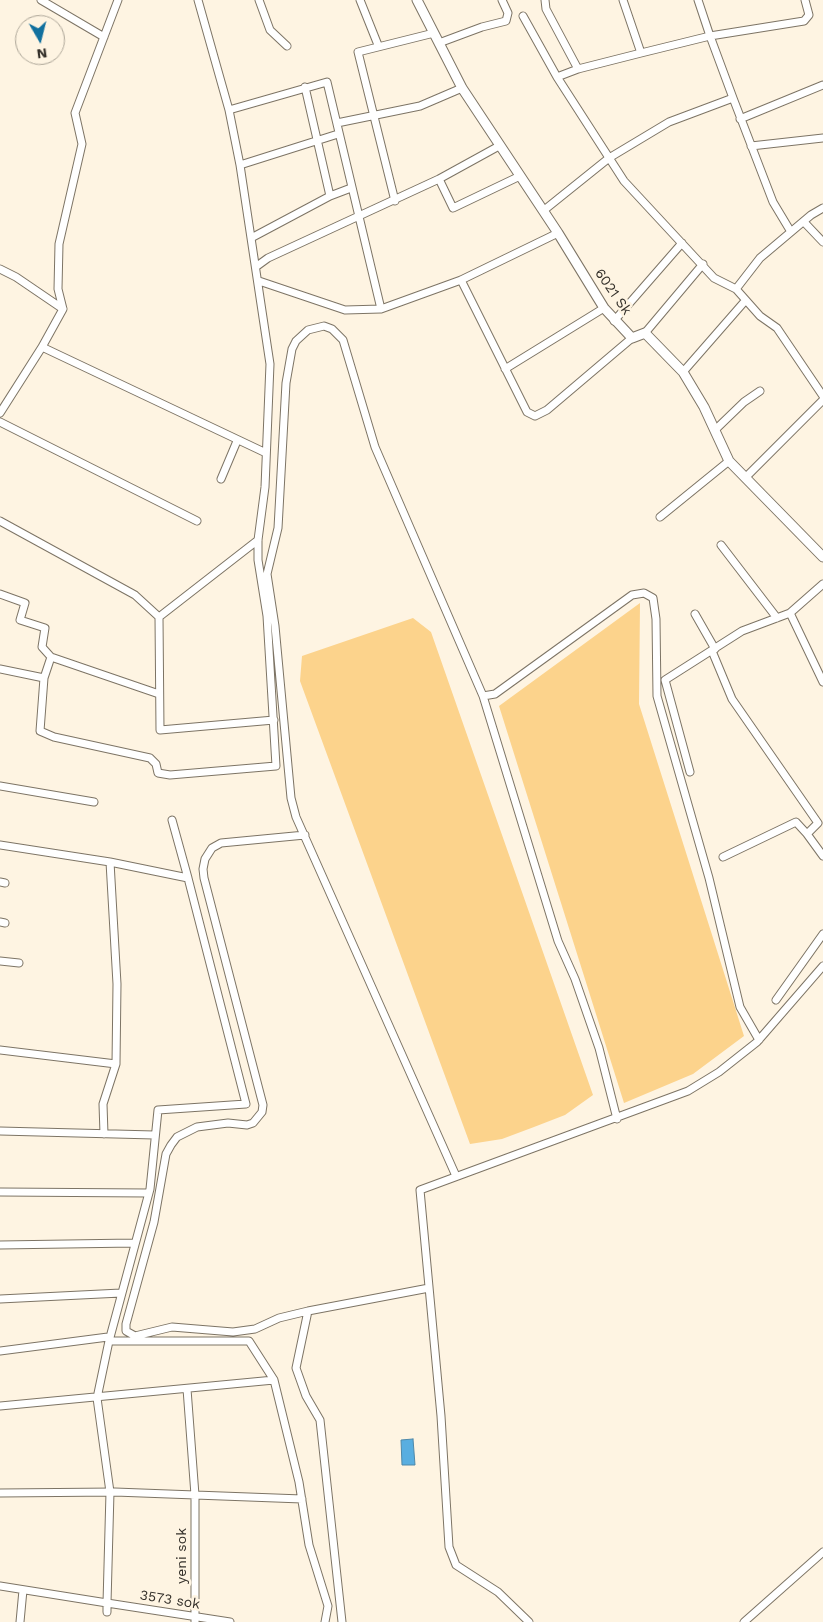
<!DOCTYPE html>
<html>
<head>
<meta charset="utf-8">
<style>
  body { margin:0 }
  #map { position:relative; width:823px; height:1622px; overflow:hidden; background:#fef4e2; font-family:"Work Sans",sans-serif }
  canvas { display:block }
  .north { position:absolute; left:15px; top:15px; width:50px; height:50px; box-sizing:border-box; background:#fef4e2; border:1px solid #ada698; border-radius:50%; rotate:172deg; font-size:14px; font-weight:700; line-height:20px; text-align:center; color:#34302a }
  .north::after { content:''; display:block; margin:auto; width:18px; height:22px; background:#11709e; clip-path:polygon(50% 0,100% 100%,50% 72%,0 100%) }
</style>
</head>
<body>
<div id="map">
<canvas width="823" height="1622"></canvas>
<div class="north">N</div>
</div>
<script>
const ctx = document.querySelector('canvas').getContext('2d');
ctx.lineJoin = 'round';
function paint(path, color) {
  ctx.fillStyle = color;
  ctx.fill(path, 'evenodd');
}
function toPath(rows) {
  const path = new Path2D();
  for (const r of rows) {
    path.moveTo(r[0], r[1]);
    for (let i = 2; i < r.length; i += 2) path.lineTo(r[i], r[i + 1]);
  }
  return path;
}
function stroke(path, color, width, dash) {
  ctx.strokeStyle = color;
  ctx.lineWidth = width;
  ctx.lineCap = dash ? 'butt' : 'round';
  ctx.setLineDash(dash || []);
  ctx.stroke(path);
}
function write(font, color, halo, rows, align = 'center') {
  ctx.font = font + ' "Work Sans",sans-serif';
  ctx.lineWidth = 5;
  ctx.setLineDash([]);
  ctx.textBaseline = 'middle';
  ctx.strokeStyle = halo;
  ctx.fillStyle = color;
  for (const [text, x, y, turn = 0] of rows) {
    ctx.save();
    ctx.translate(x, y);
    ctx.rotate((+turn || 0) * Math.PI / 180);
    ctx.textAlign = isNaN(turn) ? turn : align;
    if (halo) ctx.strokeText(text, 0, 0);
    ctx.fillText(text, 0, 0);
    ctx.restore();
  }
}
paint(toPath([
  [640,603,639,704,744,1036,693,1074,624,1103,499,706],
  [413,618,431,632,593,1095,565,1115,534,1127,502,1139,470,1144,300,681,302,656]
]), '#fcd38c');
const water = toPath([
  [413,1439,415,1465,402,1465,401,1440,413,1439]
]);
paint(water, '#59aee0');
stroke(water, '#4e88a9', 1);
const minor = toPath([
  [41,0,104,37],
  [259,0,270,30,287,46],
  [360,0,378,45],
  [545,0,546,9,578,69,557,77,624,181,714,278,736,289,760,316,777,328,823,396],
  [523,16,557,77],
  [439,43,482,27,506,21,508,13,502,0],
  [641,53,710,36,698,0],
  [578,69,641,53,623,0],
  [305,87,330,196],
  [733,98,773,202,791,232],
  [229,110,327,82,381,309],
  [740,119,823,85],
  [337,123,420,106,462,88],
  [751,146,823,138],
  [240,165,338,134],
  [439,179,453,208,520,176],
  [395,201,358,52,434,33],
  [543,211,609,158,669,122,733,98,710,36,804,21,809,15,805,0],
  [804,222,823,242],
  [253,237,330,196,351,188],
  [257,266,268,258,439,179,499,146],
  [0,269,16,277,63,309],
  [461,280,527,412,535,416,547,410,632,338],
  [259,281,345,310,381,309,461,280,558,233],
  [736,289,760,258,811,215,823,208],
  [614,321,682,243],
  [645,333,703,264],
  [42,347,266,453],
  [505,369,604,308],
  [683,372,745,301],
  [0,413,42,347,63,309,58,289,59,244,82,144,75,113,118,0],
  [0,422,197,521],
  [715,430,744,402,760,391],
  [746,477,823,400],
  [221,479,237,441],
  [660,517,729,461],
  [0,521,135,595,159,617,160,730,274,720],
  [721,545,777,618],
  [0,594,25,603,20,620,45,628,42,647,51,657,159,694],
  [790,613,823,682],
  [695,614,715,649],
  [159,617,258,540],
  [712,651,732,699,818,823,807,834,823,856],
  [0,669,44,678,40,731,54,737,150,758,156,764,158,773,170,775,276,766,267,616,258,560,258,540,265,487,270,364,240,165,229,110,198,0],
  [44,678,51,657],
  [483,696,558,941,575,979,599,1048,617,1119],
  [690,772,665,680,742,631,790,613,823,584],
  [0,786,94,802],
  [305,835,221,843,212,848,205,859,203,869,204,878,263,1105,262,1112,253,1123,247,1125,228,1123,197,1127,177,1137,171,1145,166,1154,154,1222,126,1324,126,1331,135,1336,172,1327,233,1332,255,1329,279,1318,308,1311,429,1288],
  [0,845,110,862,188,878,172,820],
  [723,857,796,822,807,834],
  [188,878,246,1104,158,1110,150,1189,109,1341,249,1341,274,1380,299,1482,309,1545,328,1606,325,1622],
  [0,882,5,883],
  [0,922,5,923],
  [0,961,19,963],
  [776,1000,823,934],
  [0,1050,116,1064,117,984,110,862],
  [0,1131,154,1135],
  [104,1134,103,1104,116,1064],
  [456,1176,296,817,291,798,275,626,267,574,278,528,286,383,292,349,296,341,308,330,324,326,332,329,343,340,375,447,483,696,495,694,632,595,644,593,653,598,656,619,657,696,709,878,740,1007,759,1040],
  [0,1192,148,1193],
  [0,1245,134,1243],
  [0,1299,121,1293],
  [308,1311,296,1368,306,1396,320,1420,342,1622],
  [109,1341,97,1398,110,1492,107,1603,230,1622],
  [0,1351,108,1337],
  [187,1389,195,1495,195,1622],
  [0,1406,274,1380],
  [0,1493,115,1492,302,1499],
  [0,1586,107,1603,107,1612],
  [20,1622,23,1590],
  [529,1622,498,1592,456,1565,449,1547,441,1416,420,1190,688,1091,719,1072,757,1042,823,966],
  [744,1622,823,1552]
]);
const tertiary = toPath([
  [417,0,462,88,558,233,604,308,632,338,645,333,683,372,704,407,729,461,823,557]
]);
stroke(minor, '#7d7465', 9);
stroke(tertiary, '#7d7465', 11);
stroke(minor, '#fff', 7);
stroke(tertiary, '#fff', 9);
write('14px', '#34302a', '#fef4e2', [
  ["6021 Sk",613,292,55],
  ["yeni sok",182,1556,-90],
  ["3573 sok",170,1600,9]
]);
</script>
</body>
</html>
